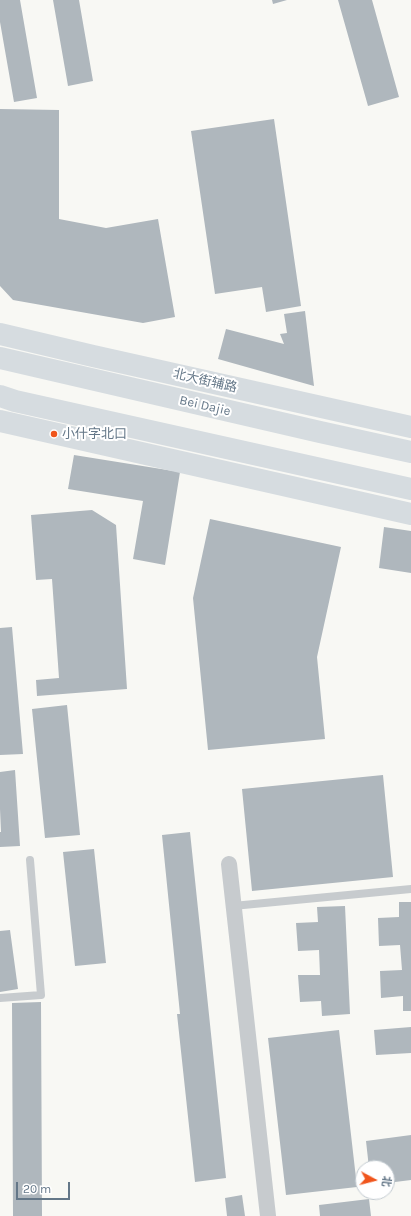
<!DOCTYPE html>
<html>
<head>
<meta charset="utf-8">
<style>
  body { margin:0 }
  #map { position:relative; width:411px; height:1216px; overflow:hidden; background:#f8f8f4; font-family:Karla,"Noto Sans SC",sans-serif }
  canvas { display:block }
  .north { position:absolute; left:355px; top:1160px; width:40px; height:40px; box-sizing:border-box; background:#fff; border:1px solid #c1c9cf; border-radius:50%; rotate:97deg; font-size:11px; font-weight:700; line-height:16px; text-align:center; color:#647788 }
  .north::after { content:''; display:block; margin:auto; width:14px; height:18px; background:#f0551c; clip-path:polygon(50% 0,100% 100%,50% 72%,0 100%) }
  .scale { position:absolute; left:16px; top:1182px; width:54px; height:18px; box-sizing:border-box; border:2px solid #647788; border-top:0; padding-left:5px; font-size:12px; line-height:14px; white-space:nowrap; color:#647788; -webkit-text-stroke:3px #fff; paint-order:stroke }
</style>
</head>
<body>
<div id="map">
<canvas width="411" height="1216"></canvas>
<div class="north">北</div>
<div class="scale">20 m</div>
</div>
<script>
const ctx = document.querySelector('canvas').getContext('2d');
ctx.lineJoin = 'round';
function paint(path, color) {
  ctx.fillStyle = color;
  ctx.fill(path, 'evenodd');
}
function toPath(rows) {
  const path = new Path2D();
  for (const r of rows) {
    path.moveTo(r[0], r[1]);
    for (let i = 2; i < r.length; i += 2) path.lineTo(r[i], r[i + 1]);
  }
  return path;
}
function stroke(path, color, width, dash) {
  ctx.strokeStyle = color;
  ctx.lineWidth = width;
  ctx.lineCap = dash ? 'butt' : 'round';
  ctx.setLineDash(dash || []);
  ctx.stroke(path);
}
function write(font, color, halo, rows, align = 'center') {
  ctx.font = font + ' Karla,"Noto Sans SC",sans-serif';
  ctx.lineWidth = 4;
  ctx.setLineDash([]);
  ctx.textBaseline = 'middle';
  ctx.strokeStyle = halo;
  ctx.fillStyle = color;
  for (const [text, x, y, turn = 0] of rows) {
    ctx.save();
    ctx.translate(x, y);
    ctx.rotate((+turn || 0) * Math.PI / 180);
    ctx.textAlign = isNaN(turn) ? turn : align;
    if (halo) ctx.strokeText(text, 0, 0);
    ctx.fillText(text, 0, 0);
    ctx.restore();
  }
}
paint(toPath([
  [0,0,20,0,37,98,14,102,0,22],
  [53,0,79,0,93,81,68,86],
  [272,0,287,0,273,4],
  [338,0,372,0,399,97,368,106],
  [0,109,59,110,59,219,106,228,158,219,175,317,143,323,13,300,0,286],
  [274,119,301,306,266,312,262,287,215,294,191,131],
  [305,311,314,386,218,359,226,329,284,344,280,334,287,333,284,314],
  [74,455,180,472,165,565,133,559,143,501,68,489],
  [92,510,116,525,127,689,37,696,36,680,59,678,52,579,36,580,31,515],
  [210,519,341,547,317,657,325,739,208,750,193,598],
  [384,527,411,531,411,573,379,568],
  [12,627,23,754,0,755,0,628],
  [67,705,80,835,45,838,32,709],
  [15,770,20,846,0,847,0,832,1,832,0,809,0,772],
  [383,775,393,877,252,891,242,789],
  [190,832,226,1178,195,1182,177,1014,180,1014,162,835],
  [94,849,106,963,75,966,63,852],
  [399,902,411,902,411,1011,403,1011,403,996,381,998,380,971,402,970,400,945,379,946,378,918,399,917],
  [345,906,350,1014,322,1016,321,1001,300,1002,298,975,320,975,319,950,298,951,296,923,318,922,317,907],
  [10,930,18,989,0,992,0,931],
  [41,1002,42,1216,13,1216,12,1003],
  [411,1027,411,1053,376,1055,374,1030],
  [339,1030,357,1187,286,1195,268,1038],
  [411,1135,411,1180,387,1183,387,1168,369,1168,366,1141],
  [242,1195,245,1216,227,1216,225,1198],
  [369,1199,371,1216,320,1216,319,1205]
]), '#afb7bd');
stroke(toPath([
  [233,906,411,889],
  [0,998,41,995,30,860]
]), '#c7cbce', 8);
stroke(toPath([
  [229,864,268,1216]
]), '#c7cbce', 16);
stroke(toPath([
  [0,334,93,356,411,427],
  [0,421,411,514]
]), '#d6dce0', 22);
stroke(toPath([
  [0,358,320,432,411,452],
  [0,396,15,401,411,489]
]), '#d6dce0', 22);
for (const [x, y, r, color] of [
  [54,434,4,"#f0551c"]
]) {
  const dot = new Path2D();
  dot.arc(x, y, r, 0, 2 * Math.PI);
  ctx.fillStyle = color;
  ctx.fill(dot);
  stroke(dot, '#fff', 1.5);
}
write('13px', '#647788', '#fff', [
  ["北大街辅路",205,381,13],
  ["Bei Dajie",205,406,13]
]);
write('13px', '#647788', '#fff', [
  ["小什字北口",62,434]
], 'left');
</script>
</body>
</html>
